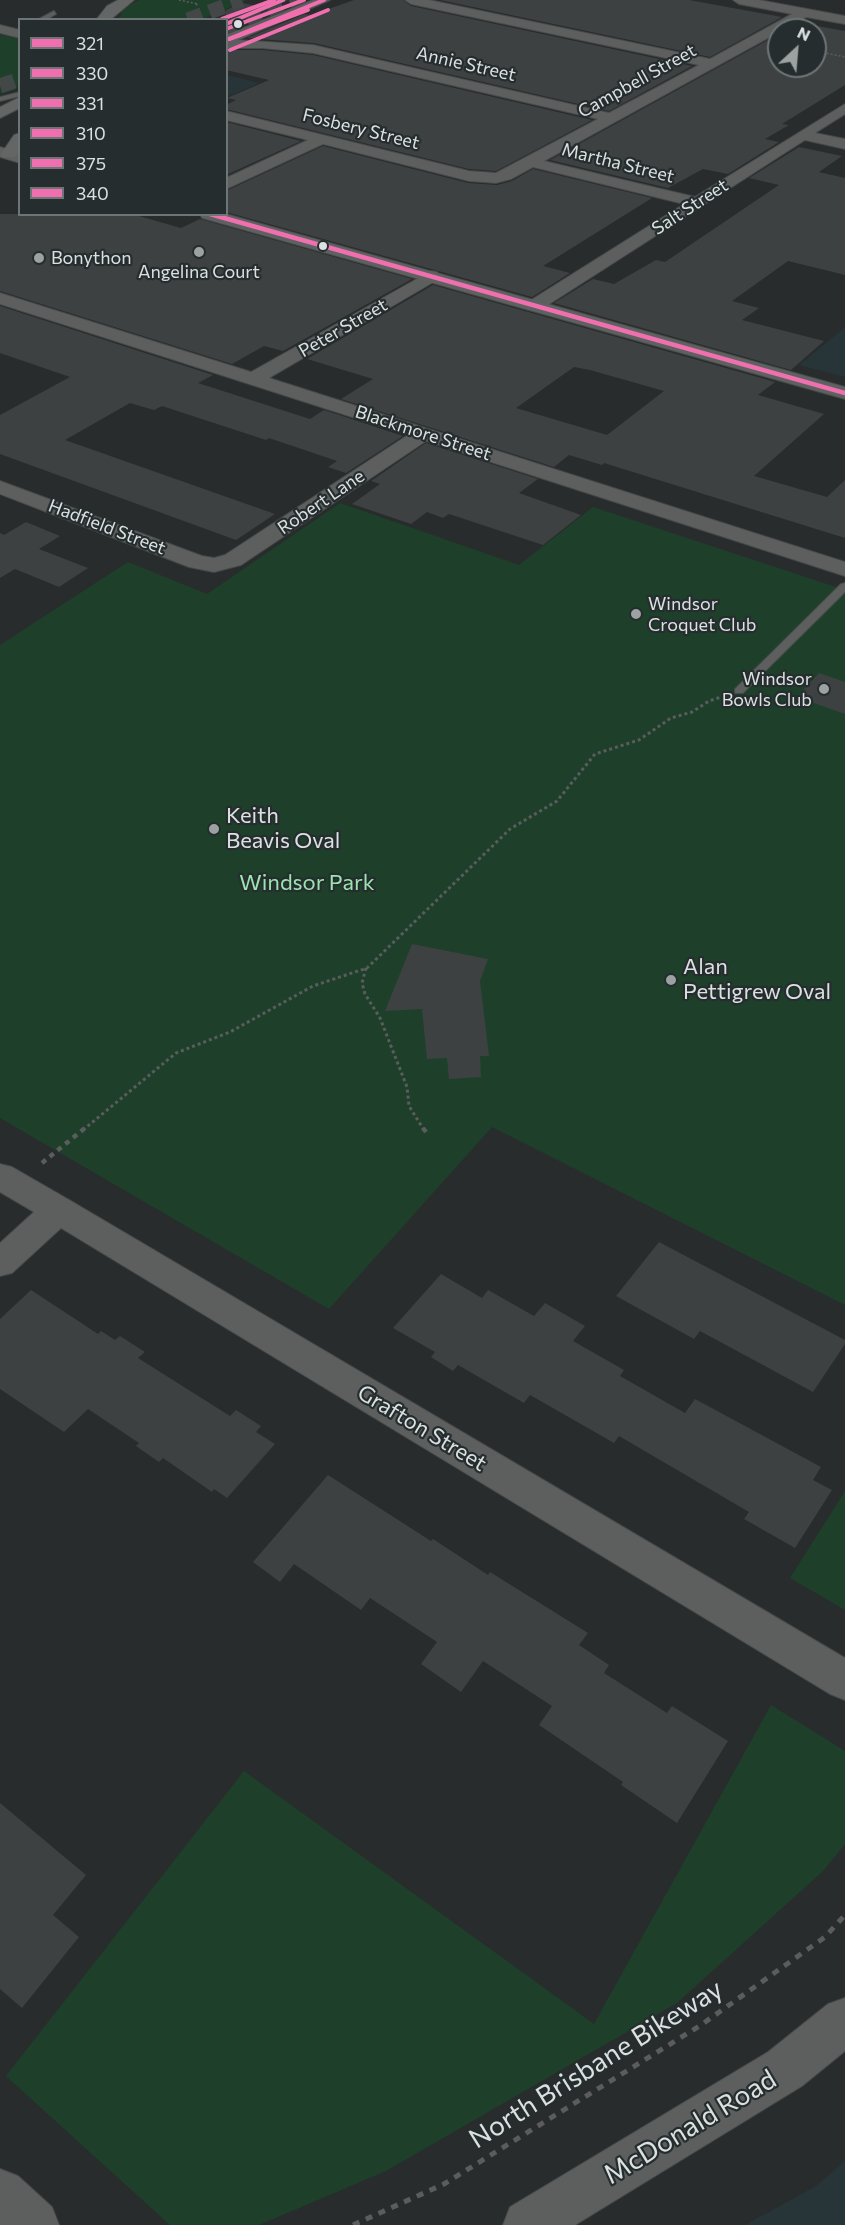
<!DOCTYPE html>
<html>
<head>
<meta charset="utf-8">
<style>
  body { margin:0 }
  #map { position:relative; width:845px; height:2225px; overflow:hidden; background:#282c2d; font-family:Commissioner,sans-serif }
  canvas { display:block }
  .legend { position:absolute; left:18px; top:18px; width:210px; height:198px; box-sizing:border-box; background:#262d2f; border:2px solid #6e7576; margin:0; padding:8px 10px; list-style:none; font-size:18px; color:#dbe0e1 }
  .legend li { display:flex; align-items:center; gap:12px; height:30px }
  .legend b { width:30px; border:2px solid #6e7576 }
  .north { position:absolute; left:767px; top:18px; width:60px; height:60px; box-sizing:border-box; background:#262d2f; border:2px solid #6e7576; border-radius:50%; rotate:26deg; font-size:16px; font-weight:700; line-height:24px; text-align:center; color:#dbe0e1 }
  .north::after { content:''; display:block; margin:auto; width:21px; height:27px; background:#9ca1a2; clip-path:polygon(50% 0,100% 100%,50% 72%,0 100%) }
</style>
</head>
<body>
<div id="map">
<canvas width="845" height="2225"></canvas>
<ul class="legend">
<li><b style="height:8px;background:#ef6faf"></b>321</li>
<li><b style="height:8px;background:#ef6faf"></b>330</li>
<li><b style="height:8px;background:#ef6faf"></b>331</li>
<li><b style="height:8px;background:#ef6faf"></b>310</li>
<li><b style="height:8px;background:#ef6faf"></b>375</li>
<li><b style="height:8px;background:#ef6faf"></b>340</li>
</ul>
<div class="north">N</div>
</div>
<script>
const ctx = document.querySelector('canvas').getContext('2d');
ctx.lineJoin = 'round';
function paint(path, color) {
  ctx.fillStyle = color;
  ctx.fill(path, 'evenodd');
}
function toPath(rows) {
  const path = new Path2D();
  for (const r of rows) {
    path.moveTo(r[0], r[1]);
    for (let i = 2; i < r.length; i += 2) path.lineTo(r[i], r[i + 1]);
  }
  return path;
}
function stroke(path, color, width, dash) {
  ctx.strokeStyle = color;
  ctx.lineWidth = width;
  ctx.lineCap = dash ? 'butt' : 'round';
  ctx.setLineDash(dash || []);
  ctx.stroke(path);
}
function write(font, color, halo, rows, align = 'center') {
  ctx.font = font + ' Commissioner,sans-serif';
  ctx.lineWidth = 4.5;
  ctx.setLineDash([]);
  ctx.textBaseline = 'middle';
  ctx.strokeStyle = halo;
  ctx.fillStyle = color;
  for (const [text, x, y, turn = 0] of rows) {
    ctx.save();
    ctx.translate(x, y);
    ctx.rotate((+turn || 0) * Math.PI / 180);
    ctx.textAlign = isNaN(turn) ? turn : align;
    if (halo) ctx.strokeText(text, 0, 0);
    ctx.fillText(text, 0, 0);
    ctx.restore();
  }
}
paint(toPath([
  [227,75,259,83,227,97],
  [845,328,845,377,799,365,843,329],
  [845,2161,845,2225,745,2225,816,2186]
]), '#273538');
paint(toPath([
  [139,0,247,0,203,19,119,19,123,9],
  [0,35,20,39,19,83,15,90,0,94],
  [340,503,519,565,593,507,845,590,845,1305,492,1127,329,1309,0,1118,0,645,128,562,207,594],
  [845,1491,845,1610,790,1578],
  [771,1705,845,1751,845,1844,823,1871,677,2003,386,2171,259,2225,170,2225,6,2076,244,1771,594,2024]
]), '#1e402a');
paint(toPath([
  [354,0,403,0,411,6,692,66,609,111,314,43,247,38,304,14,312,15],
  [440,0,689,0,782,17,710,57],
  [242,3,258,6,226,19,226,10],
  [273,8,282,10,226,32,226,28],
  [800,23,845,31,845,85,782,124,789,125,765,139,779,142,728,174,703,169,668,188,550,160,779,34,779,66,815,66,815,30,787,30],
  [226,50,262,50,313,55,592,120,496,171,469,169,226,109,226,105,236,100,227,98,269,80,226,70],
  [226,122,301,141,226,175],
  [323,146,468,183,497,185,512,181,533,169,652,198,543,266,570,273,532,297,226,212,226,191],
  [799,147,842,156,819,172,845,178,845,275,788,261,732,301,759,308,742,320,824,341,791,370,554,303,593,279,614,284,656,260,665,262,779,185,749,178],
  [0,214,132,214,181,228,200,219,412,279,283,351,264,346,232,364,0,291],
  [433,285,775,382,758,395,824,414,754,476,827,497,845,480,845,538,604,463,602,465,569,455,554,467,341,399,373,379,307,359],
  [574,367,590,370,664,391,607,435,516,408],
  [0,306,213,375,198,383,310,419,324,410,403,436,346,473,328,467,337,461,269,438,266,440,162,406,154,410,130,403,65,440,275,514,236,540,0,454,0,415,70,377,0,353],
  [426,443,538,479,519,493,581,515,543,545,449,514,443,518,427,512,411,524,352,504,380,484,371,481],
  [26,522,60,536,39,549,88,568,59,587,15,569,0,578,0,533,4,535],
  [819,673,845,682,845,714,797,697],
  [412,944,488,959,480,981,489,1056,480,1056,481,1077,449,1079,447,1058,427,1059,422,1009,385,1011],
  [659,1242,845,1340,845,1344,813,1392,700,1331,694,1339,616,1296],
  [441,1274,482,1298,488,1290,534,1316,545,1303,585,1326,573,1341,624,1370,620,1376,685,1413,695,1399,821,1467,813,1480,832,1490,795,1548,744,1519,749,1512,619,1436,614,1443,530,1395,524,1403,458,1365,453,1371,431,1357,435,1352,393,1328],
  [31,1290,98,1334,101,1331,115,1340,120,1336,145,1352,138,1358,230,1416,236,1410,261,1426,256,1432,275,1444,227,1498,214,1489,212,1492,163,1458,159,1462,136,1446,139,1443,88,1409,64,1432,0,1389,0,1319],
  [328,1475,431,1541,433,1539,488,1575,490,1572,588,1633,579,1645,609,1665,604,1673,667,1713,672,1706,728,1741,677,1823,621,1785,623,1782,539,1725,552,1706,483,1661,461,1692,421,1664,437,1642,370,1598,361,1610,294,1564,280,1582,253,1562],
  [0,1803,86,1875,53,1915,79,1937,22,2008,0,1989]
]), '#3e4142');
stroke(toPath([
  [188,20,242,0],
  [226,29,304,0],
  [0,86,20,79]
]), '#434748', 15, [15, 8]);
const service = toPath([
  [278,0,286,0,226,26,226,22,278,0],
  [54,11,56,14,46,20,37,20,54,11],
  [20,92,20,96,0,101,0,97,20,92],
  [845,583,845,592,743,693,735,693,735,689,841,584,845,583]
]);
const minor = toPath([
  [313,0,330,0,238,40,313,45,609,113,699,65,411,4,405,0,429,0,710,59,792,14,739,4,733,0,759,0,845,16,845,24,806,17,544,161,695,197,845,104,845,114,815,133,845,139,845,149,805,140,540,310,528,310,525,306,528,302,684,204,533,167,511,179,496,183,469,181,323,144,226,189,226,178,308,140,226,120,226,111,469,171,496,173,598,119,313,53,262,48,226,48,226,35,313,0],
  [0,25,20,30,20,38,0,33,0,25],
  [431,271,437,272,440,276,437,280,269,378,845,562,845,576,426,441,241,565,214,572,189,567,0,494,0,481,202,556,214,558,225,555,408,435,0,304,0,293,251,372,431,271],
  [0,1164,12,1167,71,1201,845,1658,845,1700,830,1694,61,1228,12,1273,0,1276,0,1243,34,1212,0,1192,0,1164],
  [845,1998,845,2051,802,2086,575,2225,503,2225,510,2207,768,2052,828,2004,845,1998],
  [0,2169,18,2176,52,2207,59,2225,0,2225,0,2169]
]);
const secondary = toPath([
  [0,147,20,153,20,163,0,157,0,147],
  [200,214,226,214,845,387,845,399,202,218,200,214]
]);
const trunk = toPath([
  [118,0,134,0,110,20,96,20,107,6,118,0],
  [20,97,20,108,0,118,0,107,20,97],
  [20,133,20,150,15,157,3,157,1,154,14,135,20,133]
]);
stroke(service, '#454849', 2);
stroke(minor, '#454849', 2);
stroke(secondary, '#454849', 2);
stroke(trunk, '#454849', 2);
stroke(toPath([
  [179,0,198,4,196,5],
  [815,51,845,57]
]), '#5b5c5d', 1.5, [2, 2]);
stroke(toPath([
  [366,968,362,983,365,994,380,1018,407,1087,409,1106,424,1130],
  [83,1130,176,1053,230,1032,313,986,367,968,510,829,557,801,595,754,639,740,671,718,692,712,709,701,721,697]
]), '#5b5c5d', 3, [3, 3]);
stroke(toPath([
  [423,1128,426,1132],
  [42,1163,85,1128]
]), '#5b5c5d', 4.5, [5, 5]);
stroke(toPath([
  [353,2225,444,2184,701,2025,825,1937,845,1915]
]), '#5b5c5d', 5, [7, 7]);
paint(service, '#5d5f5e');
paint(minor, '#5d5f5e');
paint(secondary, '#5f6161');
paint(trunk, '#646666');
stroke(toPath([
  [226,40,324,0]
]), '#ef6faf', 4);
stroke(toPath([
  [210,214,845,393]
]), '#ef6faf', 4.5);
stroke(toPath([
  [226,29,304,0]
]), '#ef6faf', 4);
stroke(toPath([
  [230,39,308,10]
]), '#ef6faf', 4);
stroke(toPath([
  [222,19,274,0]
]), '#ef6faf', 4);
stroke(toPath([
  [230,50,328,10]
]), '#ef6faf', 4);
stroke(toPath([
  [226,24,283,0]
]), '#ef6faf', 4);
for (const [x, y, r, color] of [
  [238,24,5,"#dbe0e1"],
  [323,246,5,"#dbe0e1"],
  [199,252,6,"#9ca1a2"],
  [39,258,6,"#9ca1a2"],
  [636,614,6,"#9ca1a2"],
  [824,689,6,"#9ca1a2"],
  [214,829,6,"#9ca1a2"],
  [671,980,6,"#9ca1a2"]
]) {
  const dot = new Path2D();
  dot.arc(x, y, r, 0, 2 * Math.PI);
  ctx.fillStyle = color;
  ctx.fill(dot);
  stroke(dot, '#262d2f', 2);
}
write('18px', '#dbe0e1', '#262d2f', [
  ["Annie Street",466,64,13],
  ["Campbell Street",637,81,-29],
  ["Fosbery Street",361,129,14],
  ["Martha Street",618,163,14],
  ["Salt Street",690,207,-33],
  ["Peter Street",343,328,-30],
  ["Blackmore Street",423,433,18],
  ["Robert Lane",321,502,-34],
  ["Hadfield Street",107,527,21]
]);
write('18px', '#dbe0e1', '#262d2f', [
  ["Bonython",51,258],
  ["Angelina Court",199,272,"center"],
  ["Windsor",648,604],
  ["Croquet Club",648,625],
  ["Windsor",812,679,"right"],
  ["Bowls Club",812,700,"right"]
], 'left');
write('22px', '#dbe0e1', '#262d2f', [
  ["Keith",226,816],
  ["Beavis Oval",226,841],
  ["Alan",683,967],
  ["Pettigrew Oval",683,992]
], 'left');
write('22px', '#9ce4af', '#262d2f', [
  ["Windsor Park",307,883]
]);
write('22px', '#dbe0e1', '#262d2f', [
  ["Grafton Street",422,1428,31]
]);
write('27px', '#dbe0e1', '#262d2f', [
  ["North Brisbane Bikeway",596,2064,-32],
  ["McDonald Road",690,2127,-31]
]);
</script>
</body>
</html>
